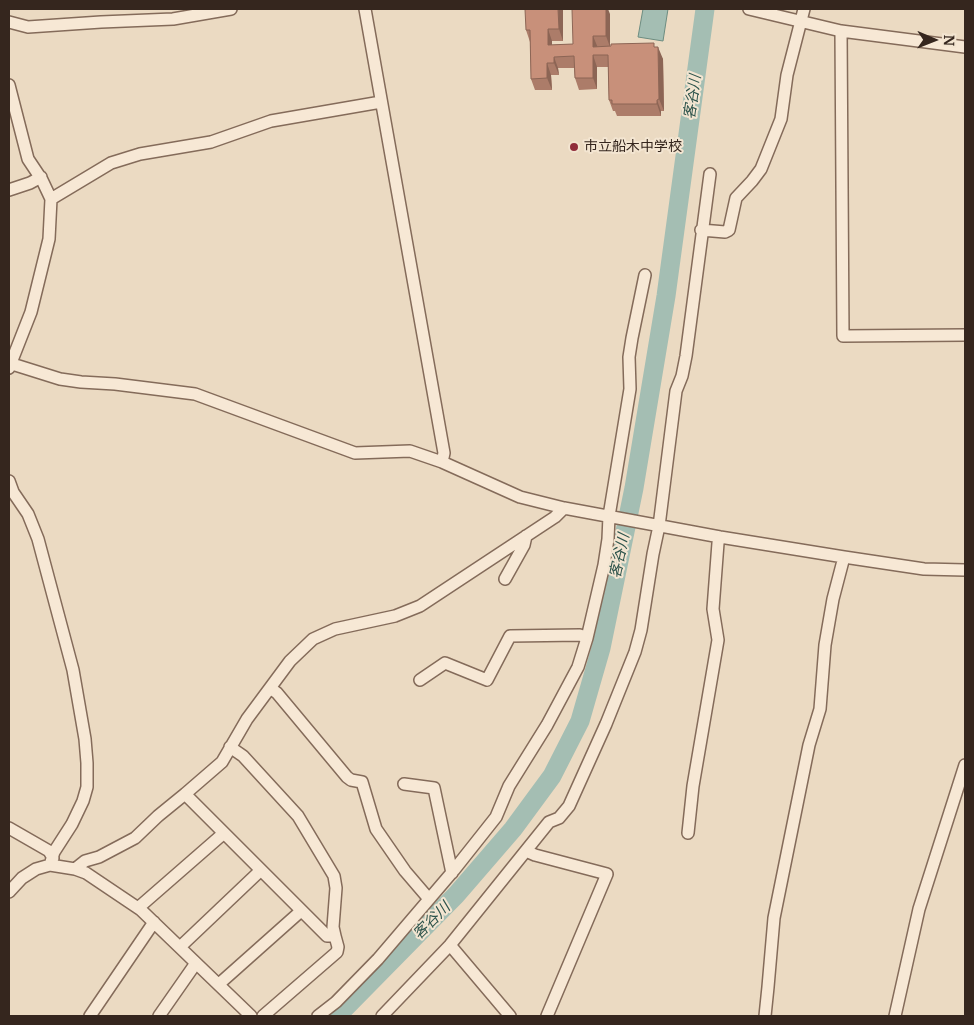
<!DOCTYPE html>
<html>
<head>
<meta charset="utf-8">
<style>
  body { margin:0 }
  #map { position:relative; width:974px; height:1025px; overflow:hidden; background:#ebdac2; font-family:Merriweather,serif }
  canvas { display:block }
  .frame { position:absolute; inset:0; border:10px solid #35261e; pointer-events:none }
  .north { position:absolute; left:909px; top:15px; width:50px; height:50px; -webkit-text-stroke:4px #f3e5d1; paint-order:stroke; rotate:91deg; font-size:14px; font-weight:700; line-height:20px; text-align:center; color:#35261e }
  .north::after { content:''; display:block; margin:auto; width:18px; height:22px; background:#35261e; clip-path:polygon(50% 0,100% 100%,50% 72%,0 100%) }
</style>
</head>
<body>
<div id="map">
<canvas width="974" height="1025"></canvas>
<div class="frame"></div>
<div class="north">N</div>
</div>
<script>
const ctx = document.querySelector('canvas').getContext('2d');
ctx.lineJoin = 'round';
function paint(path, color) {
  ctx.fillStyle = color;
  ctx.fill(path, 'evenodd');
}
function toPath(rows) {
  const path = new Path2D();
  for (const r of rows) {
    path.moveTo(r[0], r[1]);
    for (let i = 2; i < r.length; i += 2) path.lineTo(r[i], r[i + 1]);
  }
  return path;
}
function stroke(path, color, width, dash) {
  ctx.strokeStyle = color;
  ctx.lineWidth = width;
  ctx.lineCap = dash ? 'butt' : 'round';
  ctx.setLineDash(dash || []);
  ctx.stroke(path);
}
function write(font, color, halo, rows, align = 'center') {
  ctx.font = font + ' Merriweather,"Noto Sans JP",serif';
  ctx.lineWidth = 4;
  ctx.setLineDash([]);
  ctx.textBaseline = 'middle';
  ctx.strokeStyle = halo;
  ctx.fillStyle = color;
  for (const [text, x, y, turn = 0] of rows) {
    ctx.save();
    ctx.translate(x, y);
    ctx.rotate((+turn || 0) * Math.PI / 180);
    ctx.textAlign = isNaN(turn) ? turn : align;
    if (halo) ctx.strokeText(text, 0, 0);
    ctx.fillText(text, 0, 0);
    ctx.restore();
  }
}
const water = toPath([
  [643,9,668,9,663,41,638,37,643,9]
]);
paint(water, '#a4beb3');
stroke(water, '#6c8c80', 1);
stroke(toPath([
  [337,1016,456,895,513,829,552,776,580,721,601,648,634,488,666,296,705,9]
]), '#a4beb3', 19);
const street = toPath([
  [365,9,444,453,442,462],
  [749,9,841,31,965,47],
  [9,22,28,27,101,22,173,19,231,9],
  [841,31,843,336,965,335],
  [9,85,28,159,42,180,51,199,49,239,31,312,9,368],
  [9,190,30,183,41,177],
  [51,199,111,163,140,154,211,142,271,121,381,102],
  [701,230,725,232,729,230,736,198,752,181,761,169,781,119,787,75,804,9],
  [9,363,60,379,81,382,115,384,195,394,355,453,410,451,442,462,520,497,564,508,720,537,844,557,924,569,965,570],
  [9,481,13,492,28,514,38,539,73,670,85,739,87,763,87,787,83,801,72,824,54,852,50,865],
  [505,579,524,545,526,536],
  [420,680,445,663,487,680,510,636,580,635,587,638],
  [270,688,277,693,347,777,351,780,362,782,376,829,405,871,429,899],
  [404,784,434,788,452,873],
  [185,794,327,936,335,936,333,927,336,888,334,876,298,816,243,756,230,747],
  [9,828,49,851,53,858],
  [688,833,693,786,718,640,713,609,718,543,720,537],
  [526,851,535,855,607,874,547,1016],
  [75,869,85,861,99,857,135,838,158,816,185,794,222,762,247,719,290,661,313,639,335,629,395,616,420,606,555,517,564,508],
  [9,892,22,878,36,869,50,865,75,869,86,873,141,910,251,1016],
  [138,908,224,833],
  [450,945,510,1016],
  [180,947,261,870],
  [219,984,301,911],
  [90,1016,154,922],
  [159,1016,196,963],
  [263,1016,337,952,338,947,335,936],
  [318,1016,336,1002,378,959,454,870,496,817,509,786,547,725,578,667,587,638,604,565,608,539,609,516,630,389,629,357,632,338,645,275],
  [382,1016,450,945,549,822,559,818,569,806,606,724,635,652,641,630,653,554,659,526,676,391,682,376,686,356,710,174],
  [765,1016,768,987,774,918,809,745,820,709,825,645,833,599,844,557],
  [895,1016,919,909,965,765]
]);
stroke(street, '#846b5a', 14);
stroke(street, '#f7e8d5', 11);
paint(toPath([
  [563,9,563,41,552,41,552,45,573,44,610,14,610,46,655,47,663,59,664,111,661,111,661,116,617,116,615,111,613,111,609,100,608,67,597,67,597,89,579,90,575,78,574,68,558,68,559,75,551,75,552,90,535,90,531,79,530,42,526,30]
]), '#ac7c69');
paint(toPath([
  [558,9,563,9,563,41,559,29],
  [606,9,608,9,610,14,610,47,606,36],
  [548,29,552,41,552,57,548,45],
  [593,36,598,48,593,47],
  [658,47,663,59,664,111,659,99],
  [593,55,597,67,597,89,593,78],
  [554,57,558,68,559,75,554,63],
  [547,63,551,75,552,90,547,78],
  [657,100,661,111,661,116,657,104]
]), '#8c6555');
const building = toPath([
  [525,9,558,9,559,29,548,29,548,45,573,44,572,9,606,9,606,36,593,36,593,47,611,46,611,44,654,43,654,47,658,47,659,99,657,100,657,104,612,104,612,100,609,100,608,55,593,55,593,78,575,78,574,56,554,57,554,63,547,63,547,78,531,79,530,30,526,30,525,9]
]);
paint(building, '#c8907a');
stroke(building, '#8c6555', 1);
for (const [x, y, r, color] of [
  [574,147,5,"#902d3b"]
]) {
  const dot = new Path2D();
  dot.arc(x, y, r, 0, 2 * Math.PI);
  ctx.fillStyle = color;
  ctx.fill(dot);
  stroke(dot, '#f3e5d1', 2);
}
write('14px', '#35261e', '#f3e5d1', [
  ["市立船木中学校",584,147]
], 'left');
write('italic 15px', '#2e544c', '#f3e5d1', [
  ["客谷川",693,97,-82],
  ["客谷川",620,556,-78],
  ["客谷川",432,921,-45]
]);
</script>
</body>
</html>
